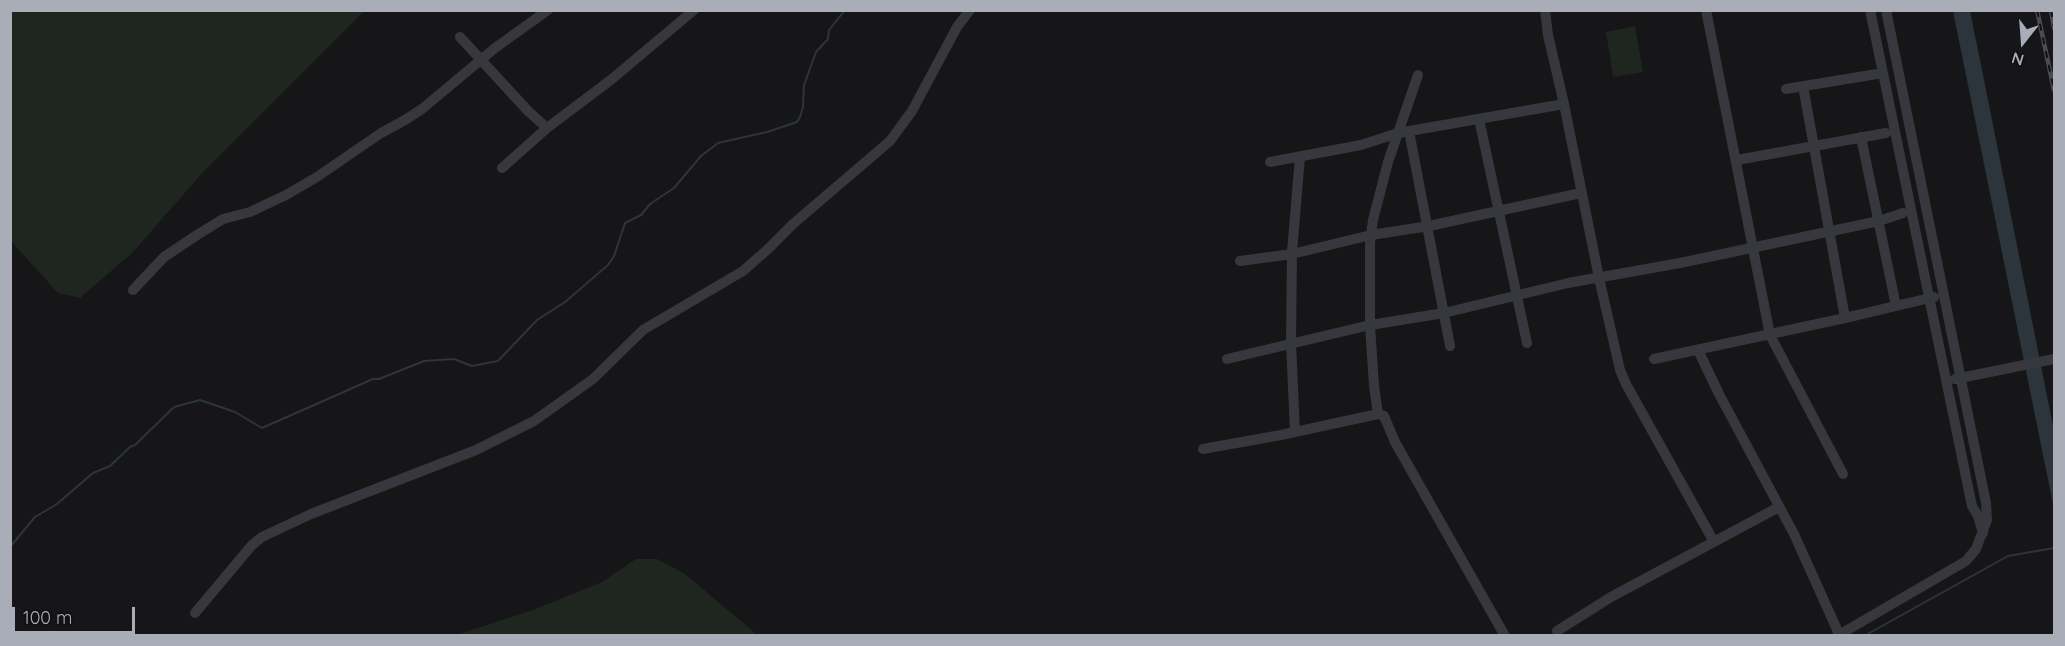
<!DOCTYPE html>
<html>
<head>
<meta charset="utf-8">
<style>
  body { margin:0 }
  #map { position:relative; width:2065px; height:646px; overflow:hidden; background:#161618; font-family:Quicksand,sans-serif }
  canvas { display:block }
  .frame { position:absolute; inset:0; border:12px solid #a8adb8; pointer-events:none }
  .north { position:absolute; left:1993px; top:12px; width:60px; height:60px; -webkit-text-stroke:4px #111113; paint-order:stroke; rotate:197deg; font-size:16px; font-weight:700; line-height:24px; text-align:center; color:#a8adb8 }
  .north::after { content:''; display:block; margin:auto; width:21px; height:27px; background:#a8adb8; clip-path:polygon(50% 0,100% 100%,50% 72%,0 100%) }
  .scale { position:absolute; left:12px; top:607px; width:123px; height:27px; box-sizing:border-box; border:3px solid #a8adb8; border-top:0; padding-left:8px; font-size:18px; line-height:21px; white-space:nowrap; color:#a8adb8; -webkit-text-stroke:4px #111113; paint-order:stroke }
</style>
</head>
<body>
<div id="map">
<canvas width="2065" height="646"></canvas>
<div class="frame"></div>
<div class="north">N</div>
<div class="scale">100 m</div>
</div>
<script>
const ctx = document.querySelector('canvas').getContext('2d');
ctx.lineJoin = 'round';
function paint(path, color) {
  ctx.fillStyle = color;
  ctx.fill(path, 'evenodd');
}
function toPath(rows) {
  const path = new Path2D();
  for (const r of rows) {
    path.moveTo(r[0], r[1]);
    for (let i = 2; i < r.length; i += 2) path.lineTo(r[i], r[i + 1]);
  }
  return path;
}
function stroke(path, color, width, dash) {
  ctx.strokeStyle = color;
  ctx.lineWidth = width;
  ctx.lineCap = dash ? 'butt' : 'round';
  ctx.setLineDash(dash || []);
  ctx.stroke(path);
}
paint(toPath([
  [10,11,11,10,364,11,204,171,133,252,80,298,58,293,11,241],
  [1635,26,1643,72,1613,77,1606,32],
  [636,559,657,559,685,574,754,632,756,635,456,635,533,610,602,582]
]), '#1e261f');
paint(toPath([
  [1953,11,1970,11,1981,65,2054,431,2054,509]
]), '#2c353c');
stroke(toPath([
  [10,547,35,517,57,504,93,473,110,466,130,447,135,445,174,407,200,400,235,412,262,428,373,379,379,379,424,361,454,359,472,366,498,361,537,320,565,302,608,265,614,256,625,223,641,215,650,204,674,188,701,156,718,143,767,132,797,122,800,117,803,107,804,85,816,52,828,39,829,30,845,10],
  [1864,636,2008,556,2054,548]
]), '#2c353c', 2);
stroke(toPath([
  [1545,10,1548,35,1564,104,1599,278,1620,370,1626,384,1714,542],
  [1706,10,1770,335,1843,474],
  [1870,10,1972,506,1978,516,1983,533],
  [460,37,528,111,547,128,612,79,694,10],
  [1803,86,1845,318],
  [1786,89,1883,73],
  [1479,119,1527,343],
  [1409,131,1450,346],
  [1861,137,1896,306],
  [1737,160,1886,133],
  [1270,162,1361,145,1398,133,1564,104],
  [502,168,547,128],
  [1240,261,1292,254,1371,235,1429,226,1581,193],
  [133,290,164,257,197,235,223,219,250,212,286,195,317,177,381,133,405,120,422,109,495,48,548,10],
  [1698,350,1719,394,1794,534,1839,634],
  [1227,359,1370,325,1444,313,1568,283,1680,263,1879,221,1903,213],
  [1654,359,1845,318,1934,297],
  [1955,379,2054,359],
  [1378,414,1374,386,1370,325,1370,243,1373,220,1388,162,1418,75],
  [1295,432,1291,343,1292,252,1300,157],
  [1203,449,1281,435,1378,414,1384,416,1395,442,1505,636],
  [195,613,252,545,262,537,311,514,476,450,534,421,593,379,643,330,743,271,767,250,793,224,890,141,912,111,957,27,970,10],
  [1557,631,1611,597,1779,507],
  [1837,636,1966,561,1976,549,1987,520,1986,503,1886,10]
]), '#37383d', 10);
const rail = toPath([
  [2037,10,2054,90],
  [2051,10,2054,28]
]);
stroke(rail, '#4a4c52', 4.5);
stroke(rail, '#111113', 2, [7]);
</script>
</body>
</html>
